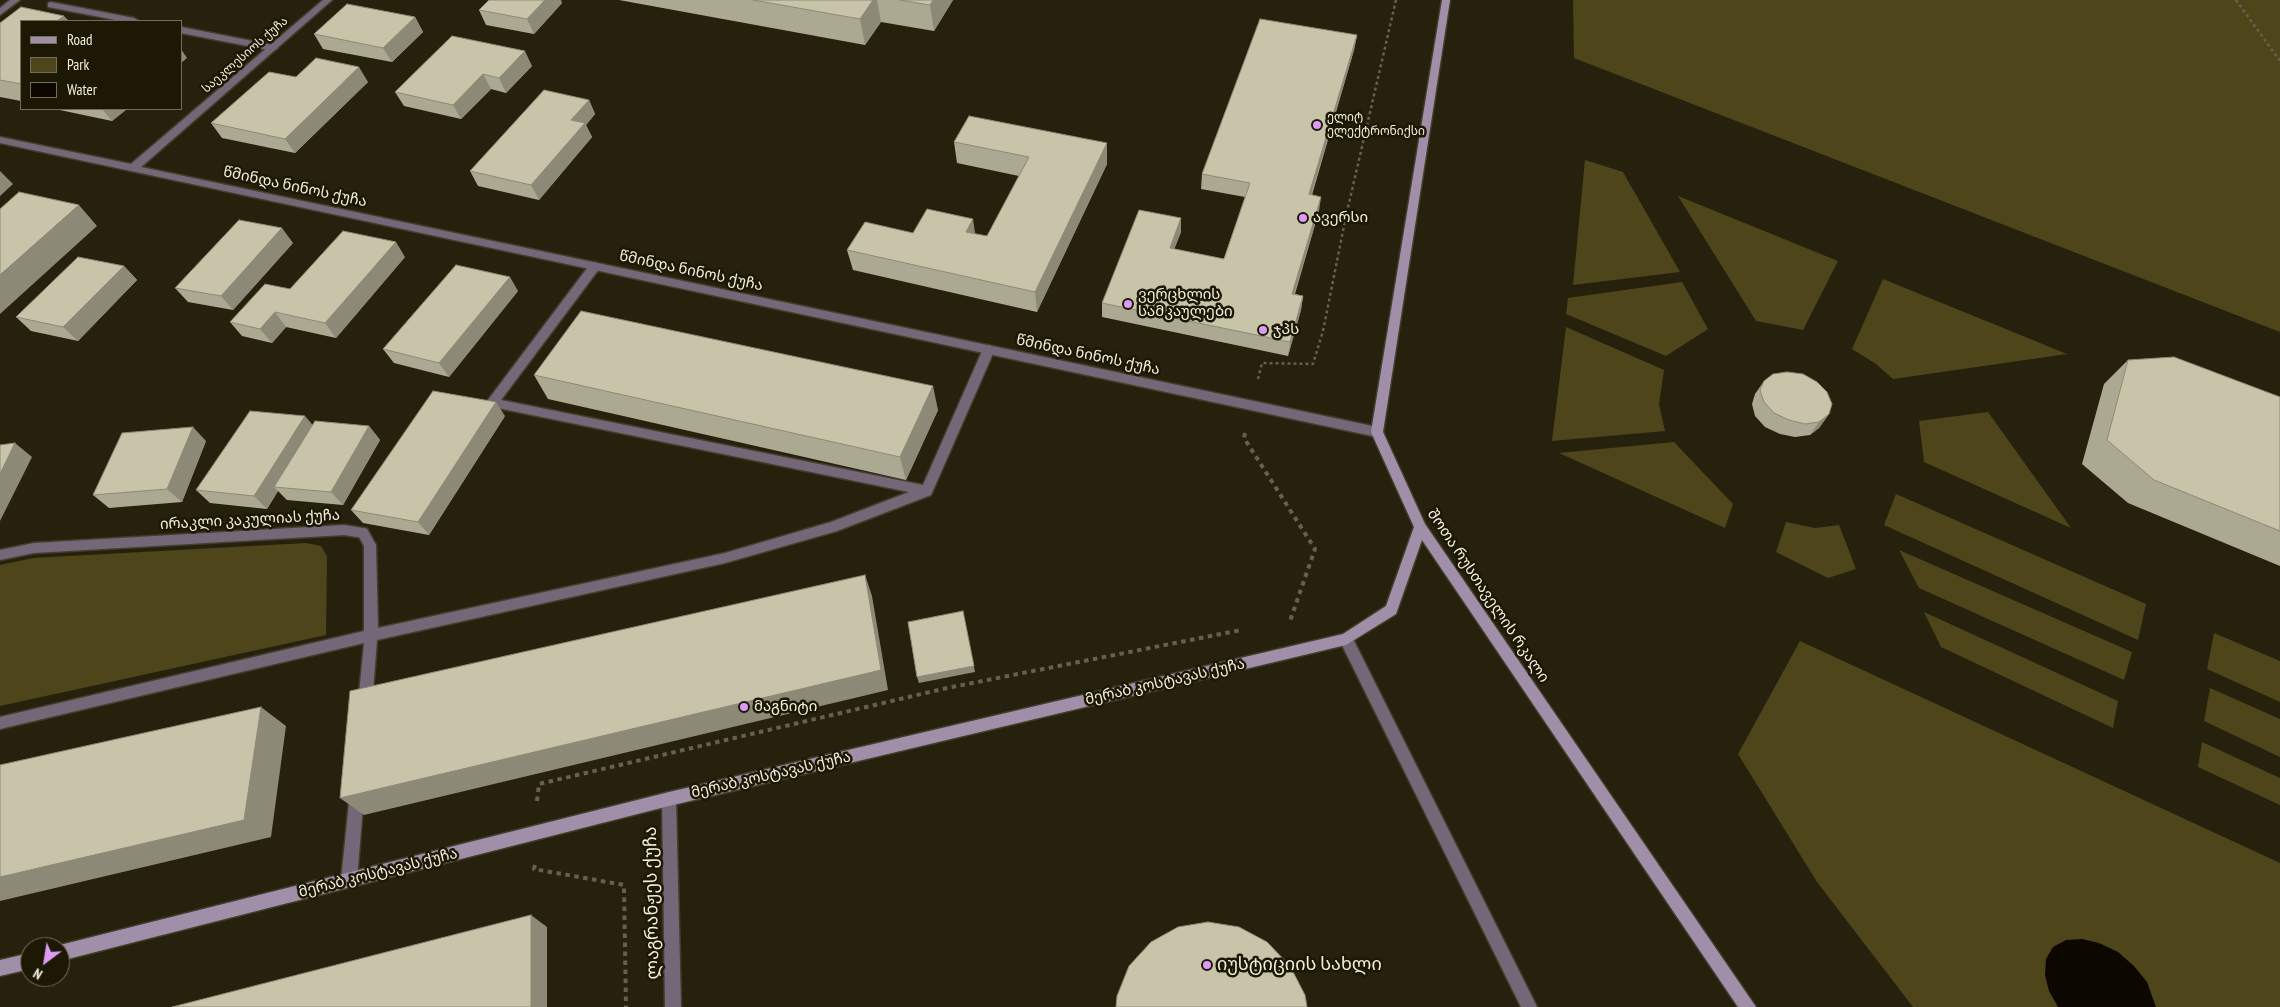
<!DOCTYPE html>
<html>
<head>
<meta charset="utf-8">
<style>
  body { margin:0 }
  #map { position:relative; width:2280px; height:1007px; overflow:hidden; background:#26210d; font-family:"PT Sans Narrow",sans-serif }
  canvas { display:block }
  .legend { position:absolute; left:20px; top:20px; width:162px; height:90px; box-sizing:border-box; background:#1c1804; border:1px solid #716e5c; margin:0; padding:6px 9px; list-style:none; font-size:15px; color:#f1eee1 }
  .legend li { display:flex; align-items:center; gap:10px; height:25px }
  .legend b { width:25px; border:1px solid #716e5c }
  .north { position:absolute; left:20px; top:937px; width:50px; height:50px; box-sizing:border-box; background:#1c1804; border:1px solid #716e5c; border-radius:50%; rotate:211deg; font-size:14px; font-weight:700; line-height:20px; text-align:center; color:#f1eee1 }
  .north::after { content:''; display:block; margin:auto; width:18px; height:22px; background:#da9af6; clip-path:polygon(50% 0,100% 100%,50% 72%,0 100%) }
</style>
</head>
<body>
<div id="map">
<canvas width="2280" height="1007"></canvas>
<ul class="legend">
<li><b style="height:6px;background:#a18faa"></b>Road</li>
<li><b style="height:14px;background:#4e451b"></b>Park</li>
<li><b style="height:14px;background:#0c0700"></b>Water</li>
</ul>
<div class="north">N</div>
</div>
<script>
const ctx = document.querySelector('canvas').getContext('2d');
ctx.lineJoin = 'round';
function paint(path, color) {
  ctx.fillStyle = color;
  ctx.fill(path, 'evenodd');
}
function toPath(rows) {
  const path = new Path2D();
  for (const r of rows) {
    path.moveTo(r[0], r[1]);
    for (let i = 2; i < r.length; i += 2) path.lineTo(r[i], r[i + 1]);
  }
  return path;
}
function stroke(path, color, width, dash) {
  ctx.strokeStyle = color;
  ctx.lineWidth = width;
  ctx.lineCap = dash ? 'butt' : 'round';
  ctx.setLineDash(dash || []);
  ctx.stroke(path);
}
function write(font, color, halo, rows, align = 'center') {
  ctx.font = font + ' "PT Sans Narrow","Noto Sans Georgian",sans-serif';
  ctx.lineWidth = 5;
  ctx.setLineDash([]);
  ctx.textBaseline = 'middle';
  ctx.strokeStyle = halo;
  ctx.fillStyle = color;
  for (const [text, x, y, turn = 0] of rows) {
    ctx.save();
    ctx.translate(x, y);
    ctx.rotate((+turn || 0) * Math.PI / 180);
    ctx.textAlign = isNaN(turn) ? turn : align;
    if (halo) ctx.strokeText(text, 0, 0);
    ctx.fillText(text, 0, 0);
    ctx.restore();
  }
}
paint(toPath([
  [1573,0,2280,0,2280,332,1574,58],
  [1585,160,1623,172,1680,272,1573,285],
  [1678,196,1838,261,1803,330,1756,321],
  [1883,279,2067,354,1893,379,1876,364,1852,349],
  [1682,282,1708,329,1666,356,1566,314,1568,298],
  [1566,327,1664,370,1659,404,1665,431,1552,441],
  [1988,412,2071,528,1924,462,1919,421],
  [1674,442,1733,504,1725,528,1559,453],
  [1896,494,2146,604,2138,640,1884,525],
  [1786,522,1815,528,1839,525,1856,569,1828,578,1776,552],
  [306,543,321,546,327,556,326,635,0,706,0,565,33,558],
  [1899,550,2132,652,2124,680,1919,588],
  [1924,612,2118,701,2113,728,1941,647],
  [2214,633,2280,661,2280,702,2207,669],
  [1800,641,2280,863,2280,1007,1913,1007,1817,882,1738,754],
  [2210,688,2280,719,2280,757,2204,721],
  [2202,742,2280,778,2280,805,2198,767]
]), '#4e451b');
paint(toPath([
  [2082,939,2099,943,2118,952,2134,966,2147,982,2156,1007,2058,1007,2049,991,2045,975,2046,959,2053,947,2066,940]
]), '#0c0700');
const service = toPath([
  [51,2,134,18,139,21,121,21,48,7,48,3,51,2],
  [181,27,273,45,278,48,273,51,181,33,181,27],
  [595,262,600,266,599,269,501,400,923,485,983,349,989,345,995,349,931,495,837,531,725,563,377,640,372,704,370,708,365,710,360,708,358,704,364,643,0,729,0,717,364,631,364,546,357,533,359,529,363,528,367,529,376,545,378,628,725,553,831,522,909,492,488,406,486,403,488,400,591,263,595,262],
  [357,786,362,788,364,793,357,880,354,885,349,888,344,885,341,880,350,793,352,788,357,786]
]);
const minor = toPath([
  [10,0,20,0,0,15,0,8,10,0],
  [323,0,332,0,141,167,1377,427,1383,432,1377,437,0,143,0,137,131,164,323,0],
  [344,525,363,528,367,529,369,533,367,537,363,538,344,535,34,553,0,560,0,550,34,543,344,525],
  [1346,633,1351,635,1537,1007,1521,1007,1339,639,1341,635,1346,633],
  [669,792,674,794,676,799,681,1007,665,1007,662,799,664,794,669,792]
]);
const secondary = toPath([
  [1442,0,1450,0,1383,432,1425,524,1756,1007,1738,1007,1422,540,1396,614,1346,645,669,806,60,961,60,947,56,947,60,945,669,792,1343,634,1386,606,1414,527,1371,432,1442,0],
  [30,953,30,969,0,976,0,960,30,953]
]);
stroke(service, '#423e2b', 3);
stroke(minor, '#423e2b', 3);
stroke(secondary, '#423e2b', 3);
stroke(toPath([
  [2236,0,2280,61],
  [1258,379,1262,363,1313,364,1323,331,1346,216,1396,0]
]), '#65614f', 2.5, [3, 3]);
stroke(toPath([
  [1245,433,1244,438,1315,549,1290,621,1288,621],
  [537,801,539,784,947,688,1241,630],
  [535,865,534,869,624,885,626,1007]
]), '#65614f', 4, [4.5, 4.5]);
paint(service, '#736778');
paint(minor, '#736778');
paint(secondary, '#a18faa');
paint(toPath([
  [619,0,953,0,934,31,881,22,865,45],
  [562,3,534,34,486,25,479,10],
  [415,17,423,32,392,62,323,49,314,34],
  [21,21,21,101,0,97,0,23],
  [1357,35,1354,50,1312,195,1319,211,1295,294,1303,296,1301,310,1288,356,1102,317,1102,303,1181,232,1174,249,1224,259,1245,197,1201,189,1202,174],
  [452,36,532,66,506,93,491,89,461,119,404,106,395,92],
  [296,77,368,82,295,153,222,138,211,123],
  [589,100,595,114,586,125,592,137,539,200,478,186,470,171],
  [55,109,127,109,112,121],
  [954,142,1107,164,1037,312,853,270,847,250,913,233,975,234,987,236,1019,176,957,163],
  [293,243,233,310,188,302,175,288],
  [405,257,336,338,286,327,272,343,242,336,230,322,290,289],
  [124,266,137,280,78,341,31,331,16,317],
  [518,291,449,377,394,363,383,349],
  [2128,360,2280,397,2280,566,2128,503,2082,464,2104,384],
  [534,375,938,410,906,480,548,399],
  [1764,381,1829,414,1819,428,1810,435,1795,437,1780,434,1765,427,1755,416,1752,404,1755,394],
  [505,416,429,535,363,523,351,510],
  [312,425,369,426,380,440,343,505,287,500,278,491,267,509,210,503,196,490],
  [206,441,182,502,109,508,93,495]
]), '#aca992');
paint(toPath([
  [545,0,561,0,562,3,534,34,527,19],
  [873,0,877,0,881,22,865,45,860,19],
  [933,0,953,0,934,31,930,5],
  [64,16,69,21,57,21],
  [415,17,423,32,392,62,383,48],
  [1357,35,1354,50,1307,209,1309,194],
  [181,49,187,58,181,63],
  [525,51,532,66,506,93,499,78],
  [359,67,368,82,295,153,285,139],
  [483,74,491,89,461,119,453,105],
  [589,100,595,114,586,125,592,137,539,200,531,185,571,120],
  [102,109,127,109,112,121],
  [1107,143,1107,164,1037,312,1035,292],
  [0,171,13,184,0,196],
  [1321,197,1319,211,1290,308,1292,294],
  [79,205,97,226,0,314,0,275],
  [1181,218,1181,232,1169,263,1170,248],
  [973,219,976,239,966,232],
  [282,228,293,243,233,310,221,296],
  [396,242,405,257,336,338,325,323],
  [124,266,137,280,78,341,63,327],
  [510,277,518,291,449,377,439,363],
  [1303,296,1301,310,1288,356,1290,342],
  [275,312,286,327,272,343,260,329],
  [933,386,938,410,906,480,900,457],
  [496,402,505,416,429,535,418,522],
  [1829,414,1819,428,1810,435,1819,422],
  [305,416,317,430,274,487,278,491,267,509,254,496],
  [369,426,380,440,343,505,331,492],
  [193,427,206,441,182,502,167,489],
  [15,443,32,457,0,521,0,474],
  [865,575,872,596,888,690,364,815,340,798],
  [963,611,975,672,919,683,917,677],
  [261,707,286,726,271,837,0,901,0,877],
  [531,915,547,927,547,1007,531,1007]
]), '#8c8977');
const building = toPath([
  [489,0,545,0,527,19,479,10,489,0],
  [753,0,873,0,860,19,753,0],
  [900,0,933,0,930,5,900,0],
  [347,4,415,17,383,48,314,34,347,4],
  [21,7,64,16,57,21,21,21,21,84,0,80,0,23,21,7],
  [1260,19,1357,35,1309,194,1321,197,1292,294,1303,296,1290,342,1102,303,1139,210,1181,218,1170,248,1224,259,1250,183,1202,174,1260,19],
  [452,36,525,51,499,78,483,74,453,105,395,92,452,36],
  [316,58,359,67,285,139,211,123,269,72,296,77,316,58],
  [544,90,589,100,571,120,585,123,531,185,470,171,544,90],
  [969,116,1107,143,1035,292,847,250,865,222,913,233,927,209,973,219,966,232,987,236,1029,157,954,142,969,116],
  [19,192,79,205,0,275,0,209,19,192],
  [239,220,282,228,221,296,175,288,239,220],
  [343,231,396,242,325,323,275,312,260,329,230,322,265,284,290,289,343,231],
  [78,257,124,266,63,327,16,317,78,257],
  [456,265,510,277,439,363,383,349,456,265],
  [581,311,933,386,900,457,534,375,581,311],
  [2174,357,2280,397,2280,531,2154,480,2107,440,2128,360,2174,357],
  [1787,372,1803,374,1817,382,1827,392,1832,404,1829,414,1819,422,1805,424,1789,420,1774,413,1764,402,1760,390,1764,381,1773,374,1787,372],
  [433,391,496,402,418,522,351,510,433,391],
  [250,411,305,416,254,496,196,490,250,411],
  [315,421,369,426,331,492,274,487,315,421],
  [193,427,167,489,93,495,122,433,193,427],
  [15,443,0,474,0,445,15,443],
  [865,575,881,670,340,798,350,691,865,575],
  [963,611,974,666,917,677,908,622,963,611],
  [261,707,244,820,0,877,0,765,261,707],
  [531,915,531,1007,172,1007,531,915],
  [1208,922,1239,927,1267,942,1290,966,1305,995,1307,1007,1116,1007,1117,996,1129,966,1151,942,1178,927,1208,922]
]);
paint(building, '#c8c4aa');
stroke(building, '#8c8977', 1);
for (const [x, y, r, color] of [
  [1317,125,5,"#da9af6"],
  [1303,218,5,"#da9af6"],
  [1128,304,5,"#da9af6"],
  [1263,330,5,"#da9af6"],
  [744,707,5,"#da9af6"],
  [1207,965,5,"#da9af6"]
]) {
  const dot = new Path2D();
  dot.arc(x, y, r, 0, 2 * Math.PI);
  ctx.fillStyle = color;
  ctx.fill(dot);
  stroke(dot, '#1c1804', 2);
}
write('12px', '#f1eee1', '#1c1804', [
  ["საეკლესიოს ქუჩა",245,55,-41]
]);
write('12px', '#f1eee1', '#1c1804', [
  ["ელიტ",1327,118],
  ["ელექტრონიქსი",1327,132]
], 'left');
write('15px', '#f1eee1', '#1c1804', [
  ["წმინდა ნინოს ქუჩა",295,187,12],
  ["წმინდა ნინოს ქუჩა",691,271,12],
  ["წმინდა ნინოს ქუჩა",1088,355,12],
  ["ირაკლი კაკულიას ქუჩა",250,520,-3],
  ["შოთა რუსთაველის რკალი",1488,596,56],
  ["მერაბ კოსტავას ქუჩა",1165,682,-13],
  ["მერაბ კოსტავას ქუჩა",771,775,-13],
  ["მერაბ კოსტავას ქუჩა",378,873,-14]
]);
write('15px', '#f1eee1', '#1c1804', [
  ["ავერსი",1313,218],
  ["ვერცხლის",1138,295],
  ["სამკაულები",1138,312],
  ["ჯპს",1273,330],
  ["მაგნიტი",754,707]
], 'left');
write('18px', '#f1eee1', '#1c1804', [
  ["ლაგრანჟეს ქუჩა",652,903,-91]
]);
write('18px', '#f1eee1', '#1c1804', [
  ["იუსტიციის სახლი",1217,965]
], 'left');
</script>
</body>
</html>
